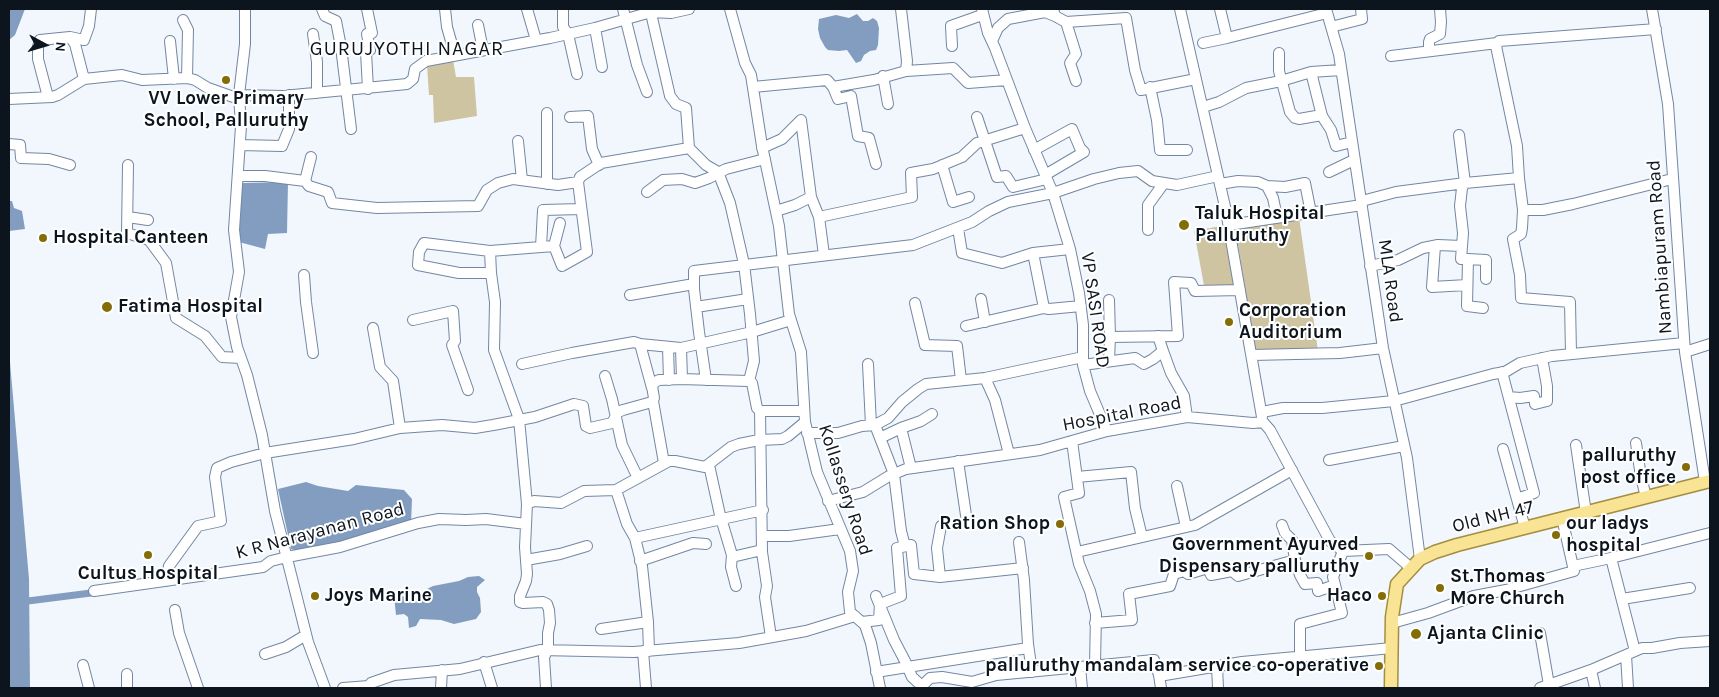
<!DOCTYPE html>
<html>
<head>
<meta charset="utf-8">
<style>
  body { margin:0 }
  #map { position:relative; width:1719px; height:697px; overflow:hidden; background:#f2f7fd; font-family:Karla,sans-serif }
  canvas { display:block }
  .frame { position:absolute; inset:0; border:10px solid #0c141e; pointer-events:none }
  .north { position:absolute; left:20px; top:20px; width:50px; height:50px; -webkit-text-stroke:4px #fff; paint-order:stroke; rotate:96deg; font-size:14px; font-weight:700; line-height:20px; text-align:center; color:#0c141e }
  .north::after { content:''; display:block; margin:auto; width:18px; height:22px; background:#0c141e; clip-path:polygon(50% 0,100% 100%,50% 72%,0 100%) }
</style>
</head>
<body>
<div id="map">
<canvas width="1719" height="697"></canvas>
<div class="frame"></div>
<div class="north">N</div>
</div>
<script>
const ctx = document.querySelector('canvas').getContext('2d');
ctx.lineJoin = 'round';
function paint(path, color) {
  ctx.fillStyle = color;
  ctx.fill(path, 'evenodd');
}
function toPath(rows) {
  const path = new Path2D();
  for (const r of rows) {
    path.moveTo(r[0], r[1]);
    for (let i = 2; i < r.length; i += 2) path.lineTo(r[i], r[i + 1]);
  }
  return path;
}
function stroke(path, color, width, dash) {
  ctx.strokeStyle = color;
  ctx.lineWidth = width;
  ctx.lineCap = dash ? 'butt' : 'round';
  ctx.setLineDash(dash || []);
  ctx.stroke(path);
}
function write(font, color, halo, rows, align = 'center') {
  ctx.font = font + ' Karla,sans-serif';
  ctx.lineWidth = 4;
  ctx.setLineDash([]);
  ctx.textBaseline = 'middle';
  ctx.strokeStyle = halo;
  ctx.fillStyle = color;
  for (const [text, x, y, turn = 0] of rows) {
    ctx.save();
    ctx.translate(x, y);
    ctx.rotate((+turn || 0) * Math.PI / 180);
    ctx.textAlign = isNaN(turn) ? turn : align;
    if (halo) ctx.strokeText(text, 0, 0);
    ctx.fillText(text, 0, 0);
    ctx.restore();
  }
}
paint(toPath([
  [453,60,456,77,474,77,477,116,434,123,433,95,429,95,427,65],
  [1299,217,1318,351,1256,356,1235,226],
  [1226,225,1236,290,1205,291,1194,231]
]), '#cec4a1');
paint(toPath([
  [9,9,25,9,15,35,9,40],
  [857,14,863,21,868,21,873,18,877,21,879,28,878,45,876,50,870,51,864,55,861,61,856,63,847,50,839,51,828,50,825,47,820,38,818,29,819,19,836,15,849,18],
  [288,182,287,233,268,234,265,249,239,242,242,183],
  [9,201,12,201,14,208,22,211,25,229,9,231],
  [9,351,29,579,30,688,9,688],
  [306,482,318,486,348,491,356,485,404,490,412,499,411,524,302,552,291,549,278,489],
  [479,576,485,580,477,587,477,592,480,598,481,612,476,619,454,624,441,620,420,619,416,626,409,628,408,617,404,614,396,615,394,596,417,597,423,591,433,586,459,581,468,577]
]), '#829dc0');
stroke(toPath([
  [20,602,99,592]
]), '#829dc0', 7);
const minor = toPath([
  [245,9,245,44,239,95,241,126,234,230,239,272,231,317,237,347,247,375,262,435,275,511,308,642,325,688],
  [322,9,325,16,336,21,341,47,351,129],
  [367,9,372,33,367,34,370,50,366,52,368,89],
  [445,9,447,27,455,55],
  [527,9,536,40],
  [563,9,563,27,568,34,577,74],
  [623,9,637,65,647,92],
  [650,9,670,96,676,104,686,108,689,148,706,165,718,172,730,203,744,264,750,314,754,361,749,381],
  [730,9,745,63,751,75,762,146,779,226,789,314,801,352,805,422,817,472,850,551,853,571,848,592,850,612,865,625,871,643,880,688],
  [982,9,988,33,995,48,1025,128,1053,193,1070,249,1079,293,1083,325,1083,365,1090,391,1107,431],
  [1053,9,1055,16,1066,22,1126,18,1135,70,1141,90,1196,79],
  [1180,9,1226,211,1262,417],
  [1220,9,1227,38,1327,13],
  [1326,9,1339,54,1383,348,1407,458,1420,559],
  [1652,9,1668,104,1685,352,1705,482],
  [183,20,188,30,187,78],
  [1066,22,1076,54,1070,63,1076,81],
  [478,25,483,50],
  [1331,27,1362,19,1361,9],
  [595,28,602,67],
  [313,34,317,62,317,93],
  [70,37,84,40,89,26,91,9],
  [170,41,174,79],
  [992,41,998,28,1008,19,1045,12,1055,16],
  [1203,43,1227,38],
  [952,46,951,26,982,15],
  [1429,51,1429,42,1430,39,1440,34,1441,22,1440,9],
  [1279,53,1279,71,1290,112,1295,118,1299,119,1322,115],
  [1391,56,1497,43],
  [906,71,953,68,968,83,1007,80],
  [1311,72,1322,116,1331,130,1336,146,1352,142],
  [883,76,888,104],
  [753,87,827,80,833,87,874,80,906,71,907,61,901,9],
  [833,87,838,99,851,96,858,136,869,138,876,164],
  [1150,87,1157,120,1160,150,1187,150],
  [239,95,283,96,407,84,413,79,415,69,426,61,550,38,595,28,651,12,671,13,689,9],
  [48,97,38,59,38,47,40,40,70,37,75,44,84,79],
  [9,99,52,97,58,95,84,79,122,75,142,80,187,78,195,80,208,88,239,99],
  [1203,107,1219,102,1246,88,1281,81,1311,72,1341,70],
  [570,117,588,116,592,149,599,165],
  [977,117,997,177,1006,176,1013,187,1047,179],
  [1459,135,1465,183,1462,188,1460,206,1463,233,1461,259,1468,259,1467,306,1483,308],
  [518,141,522,180],
  [9,144,20,145,21,158,49,159,70,165],
  [240,145,282,146,289,129,289,95],
  [762,148,782,139,801,120,811,197],
  [1034,150,1072,129,1080,148,1084,152,1045,175],
  [128,165,127,233,149,240,166,263,176,318,205,336,222,357,241,358],
  [942,165,953,202,969,197],
  [1329,172,1354,160],
  [238,176,265,176,305,181,309,186,328,192,332,203,377,208,478,206,487,190,498,183,513,179,558,185,578,182],
  [1519,178,1523,210,1522,228,1521,234,1513,239,1520,275,1521,298,1570,302,1571,354],
  [305,181,311,157],
  [547,184,547,113],
  [1220,184,1238,181,1258,182,1267,186,1273,198,1277,217],
  [1267,186,1285,187,1305,183,1311,213],
  [647,192,663,180,682,179,695,183,709,178,726,169,765,159],
  [1362,201,1396,192,1465,183,1519,178,1517,146,1496,46,1499,41,1656,29],
  [1523,210,1543,210,1573,204,1672,179],
  [776,211,795,205,811,197,819,217],
  [128,217,148,220],
  [560,223,554,246,562,266,587,252,578,182,580,177,601,163,689,148],
  [1229,225,1362,205],
  [958,228,962,253,1002,263,1033,253,1070,249],
  [1148,230,1148,205,1164,183],
  [1435,246,1432,287,1467,285],
  [541,247,543,210,581,209],
  [490,251,491,273,495,302,494,350,519,419,527,504],
  [1033,253,1044,308,1049,309,1081,306],
  [824,255,819,217,912,197,911,173,933,169,962,157,977,143,1025,128],
  [1468,259,1486,260,1486,279],
  [1370,266,1398,260,1423,248,1438,245,1461,246],
  [491,273,459,273,418,265,419,252,424,243,490,251,554,246],
  [304,275,306,302,313,353],
  [630,295,694,284],
  [981,299,985,322],
  [1109,300,1110,337,1178,336,1174,282,1191,283,1195,291,1240,290],
  [915,303,925,345,957,346,961,380],
  [696,307,748,299],
  [413,320,453,311,455,341,452,345,468,390],
  [966,326,1044,308],
  [373,328,380,367,393,381,400,428],
  [640,344,652,388],
  [668,347,669,380],
  [1163,351,1171,373,1184,396,1187,417],
  [1685,352,1710,344],
  [1252,355,1340,353,1383,348],
  [1109,361,1110,337],
  [522,364,572,353,634,342,640,344,681,348],
  [868,364,871,425],
  [1083,365,1135,358,1144,364,1153,359,1163,351,1158,336],
  [1502,372,1534,493,1517,499],
  [605,376,612,399,622,445,638,478],
  [985,378,995,400,1009,454],
  [682,379,681,348,752,332,791,320],
  [706,380,699,332,694,289,694,271,913,245,972,222,989,211,1008,202,1053,193,1094,179,1119,173,1138,171,1152,181,1177,185,1218,176],
  [1509,397,1520,398,1534,396,1535,404,1547,401,1547,386,1542,358],
  [653,401,664,463],
  [760,411,762,552,767,586,765,597,771,637],
  [1262,412,1283,408,1322,408,1394,401,1493,374,1505,372,1520,363,1552,356,1684,343],
  [875,425,894,474,901,531,905,546],
  [901,428,921,421,932,414],
  [807,433,838,433,862,426,875,425,888,418,902,402,918,389,926,384,985,378,1083,357],
  [880,438,901,428,911,468],
  [1072,441,1079,493,1064,497,1079,564,1090,591,1096,614,1095,665],
  [1636,443,1641,477,1646,497],
  [1576,445,1586,513],
  [1503,449,1525,528],
  [1329,460,1404,446],
  [958,461,967,522],
  [709,465,720,515,732,555,731,567,736,586],
  [1077,477,1131,472,1135,508,1142,537],
  [1177,486,1186,527],
  [616,490,627,524,635,538,763,510],
  [828,501,863,492,889,476,906,469,1040,450,1107,431,1187,417,1253,423,1263,422,1270,430,1330,541,1343,551,1389,549,1411,568],
  [1282,525,1285,533,1292,540,1295,560],
  [763,536,789,536,840,529],
  [1019,542,1024,580,1028,644,1032,672],
  [1077,552,1195,525,1292,470],
  [732,557,762,550],
  [1611,558,1635,651],
  [526,560,560,554,587,546],
  [640,561,693,543,706,544],
  [1573,566,1611,558,1710,533],
  [940,577,937,548,941,526],
  [166,581,169,566,198,526,221,521,215,477,217,468,231,462,265,453,354,439,400,428,442,425,475,428,493,425,535,417,574,404,583,406,586,426,590,428,612,423,618,412,623,410,652,402,654,398,652,386,655,382,659,380,680,379,749,381,752,383,757,408,760,411,804,411],
  [94,591,263,567,271,561,287,557,340,547,418,523,439,519,466,520,486,519,526,524],
  [876,596,894,640,905,661,912,677,922,686,930,678,942,677,972,682,996,675,1154,660,1159,675,1165,675,1242,662,1392,648],
  [1622,599,1690,588],
  [175,610,179,633,198,688],
  [648,622,649,651],
  [862,622,879,620,880,604,901,596,897,548,911,545,914,574,940,577,1023,568],
  [1095,623,1132,620,1129,594,1170,586,1174,574,1184,571,1188,574,1208,568,1211,575,1232,571,1238,576,1295,560,1300,575,1305,584,1317,583,1318,591,1335,585],
  [1392,623,1428,613,1474,596,1506,590,1574,571,1562,518],
  [601,629,648,622,642,566,635,538],
  [1540,633,1549,685],
  [643,651,646,688],
  [265,654,286,647,306,635],
  [1626,655,1628,688],
  [1300,656,1300,624,1342,613,1333,577,1343,551],
  [484,662,492,688],
  [83,665,89,688],
  [1217,666,1218,688],
  [1080,667,1082,688],
  [1591,670,1595,688],
  [876,672,1028,648],
  [127,674,127,688],
  [1159,675,1161,688],
  [343,688,369,686,371,683,394,675,460,669,540,650,634,652,739,643,806,631,855,616],
  [441,688,442,670],
  [546,688,544,657,548,649,548,633,550,623,549,610,547,604,543,602,523,603,520,602,520,596,526,581,527,574,525,547,527,504,534,501,561,503,584,491,616,490,669,461,675,461,705,467,731,447,739,444,759,440,782,439,788,436,805,422],
  [1540,688,1591,670,1642,648,1652,648,1680,643,1710,641]
]);
const major = toPath([
  [1391,688,1392,617,1397,584,1420,559,1435,552,1457,545,1710,481]
]);
stroke(minor, '#7387a2', 12);
stroke(major, '#a38e3e', 15);
stroke(minor, '#fff', 10);
stroke(major, '#f9e395', 12);
for (const [x, y, r, color] of [
  [226,80,5,"#846c07"],
  [1184,225,6,"#846c07"],
  [43,238,5,"#846c07"],
  [107,307,6,"#846c07"],
  [1229,322,5,"#846c07"],
  [1686,467,5,"#846c07"],
  [1060,524,5,"#846c07"],
  [1556,535,5,"#846c07"],
  [148,555,5,"#846c07"],
  [1369,556,5,"#846c07"],
  [1440,588,5,"#846c07"],
  [315,596,5,"#846c07"],
  [1382,596,5,"#846c07"],
  [1416,634,6,"#846c07"],
  [1379,666,5,"#846c07"]
]) {
  const dot = new Path2D();
  dot.arc(x, y, r, 0, 2 * Math.PI);
  ctx.fillStyle = color;
  ctx.fill(dot);
  stroke(dot, '#fff', 2);
}
write('bold 19px', '#0c141e', '#fff', [
  ["VV Lower Primary",226,99,"center"],
  ["School, Palluruthy",226,121,"center"],
  ["Taluk Hospital",1195,214],
  ["Palluruthy",1195,236],
  ["Hospital Canteen",53,238],
  ["Fatima Hospital",118,307],
  ["Corporation",1239,311],
  ["Auditorium",1239,333],
  ["palluruthy",1676,456,"right"],
  ["post office",1676,478,"right"],
  ["Ration Shop",1050,524,"right"],
  ["our ladys",1566,524],
  ["hospital",1566,546],
  ["Government Ayurved",1359,545,"right"],
  ["Dispensary palluruthy",1359,567,"right"],
  ["Cultus Hospital",148,574,"center"],
  ["St.Thomas",1450,577],
  ["More Church",1450,599],
  ["Joys Marine",325,596],
  ["Haco",1372,596,"right"],
  ["Ajanta Clinic",1427,634],
  ["palluruthy mandalam service co-operative",1369,666,"right"]
], 'left');
write('19px', '#0c141e', '#fff', [
  ["Nambiapuram Road",1660,247,-94],
  ["MLA Road",1390,281,82],
  ["VP SASI ROAD",1095,310,82],
  ["Hospital Road",1122,414,-11],
  ["Kollassery Road",845,490,72],
  ["Old NH 47",1493,517,-14],
  ["K R Narayanan Road",320,531,-15]
]);
ctx.letterSpacing = '1px';
write('20px', '#0c141e', '#fff', [
  ["GURUJYOTHI NAGAR",407,49]
]);
ctx.letterSpacing = '0px';
</script>
</body>
</html>
